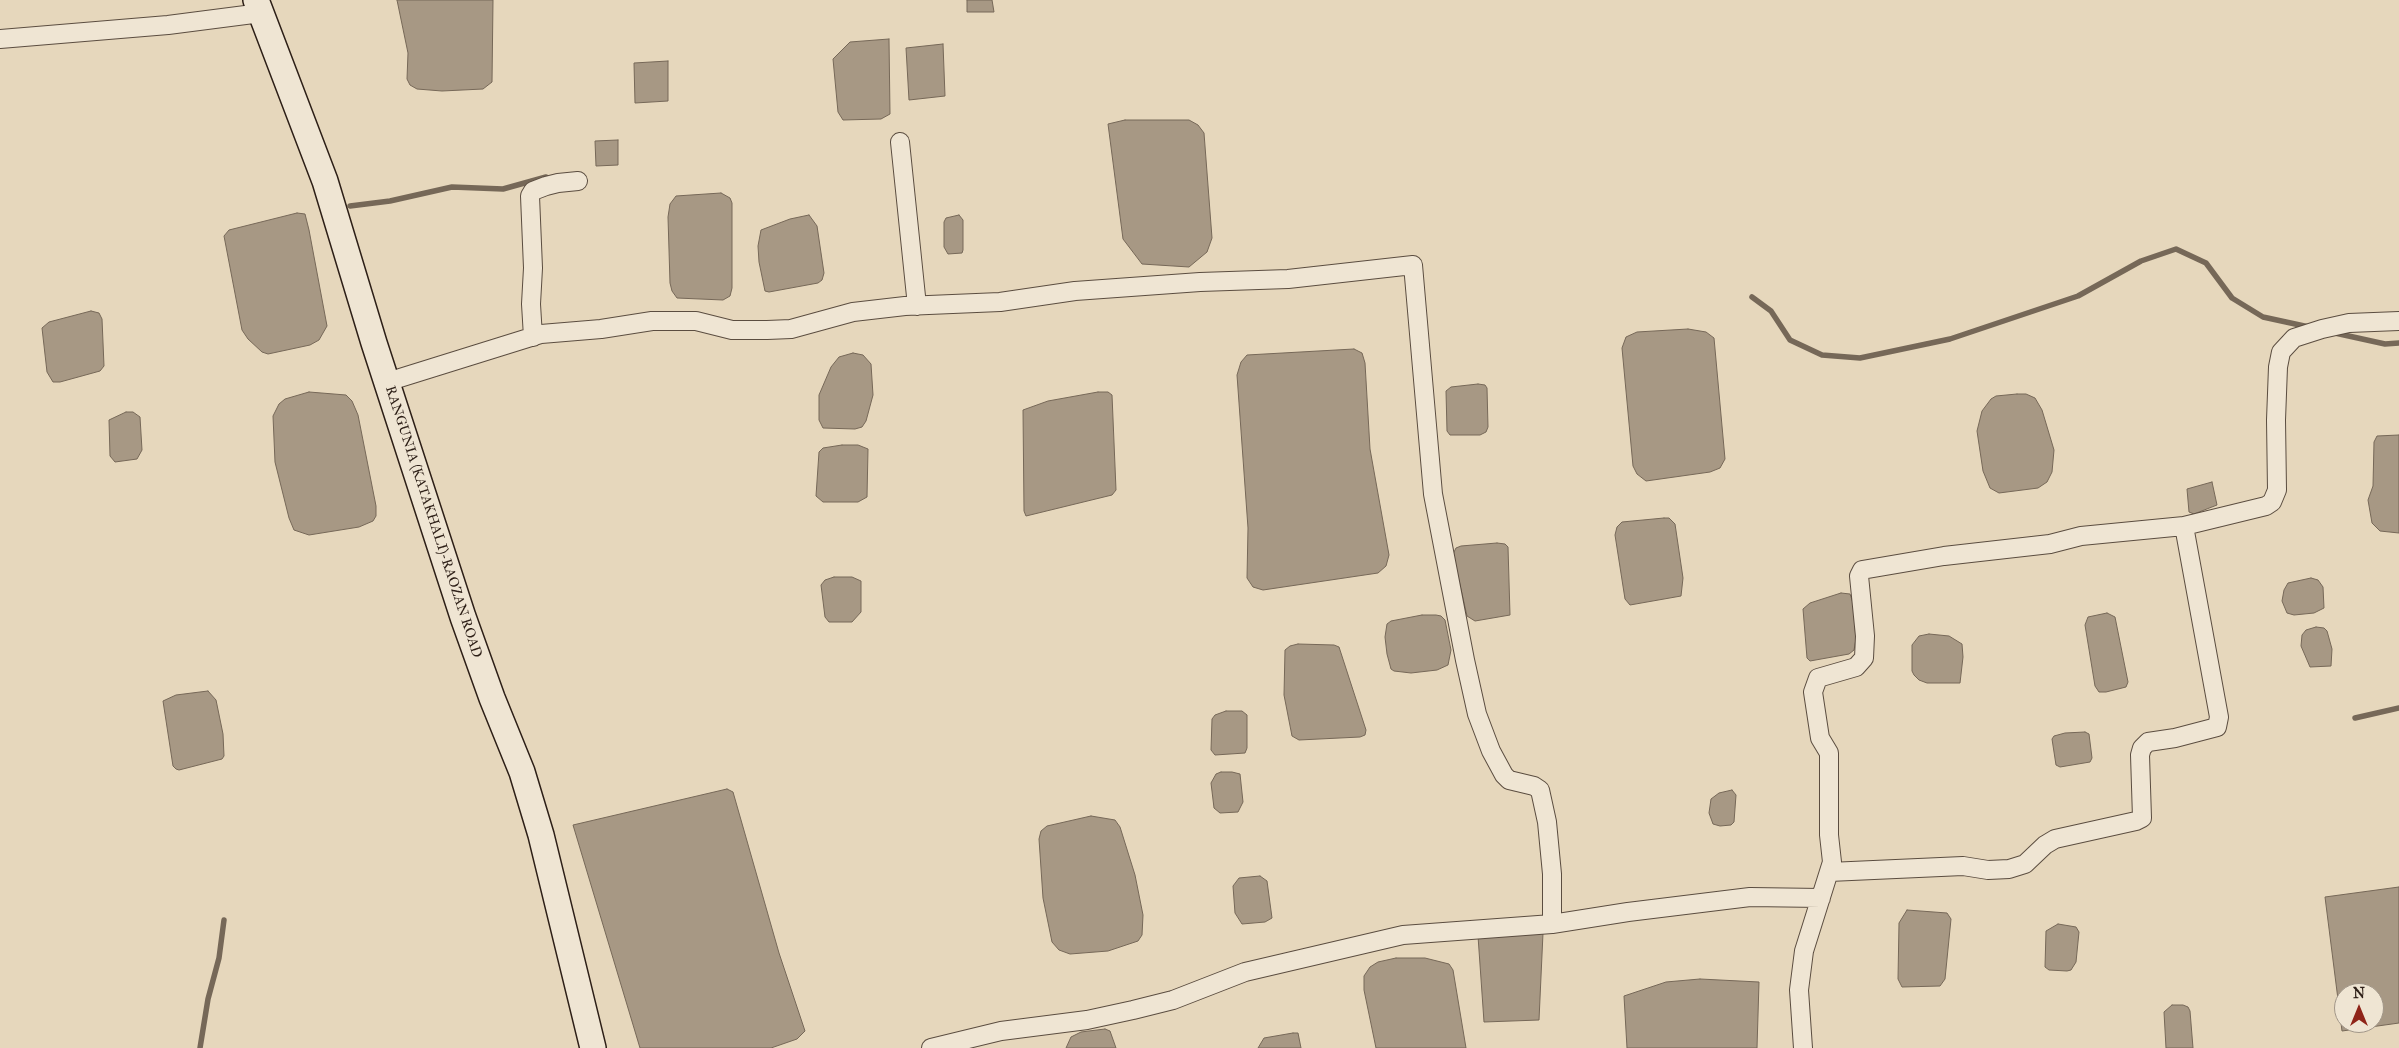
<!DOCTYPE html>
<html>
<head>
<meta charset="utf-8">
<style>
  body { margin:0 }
  #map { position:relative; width:2399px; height:1048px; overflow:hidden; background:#e6d7bc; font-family:"IM FELL Great Primer",serif }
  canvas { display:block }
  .north { position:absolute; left:2334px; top:983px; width:50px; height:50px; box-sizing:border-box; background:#efe5d3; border:1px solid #a19688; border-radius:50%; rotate:0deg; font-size:14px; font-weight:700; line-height:20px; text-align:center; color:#2d1f17 }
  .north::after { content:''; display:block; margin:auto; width:18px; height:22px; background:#8f2418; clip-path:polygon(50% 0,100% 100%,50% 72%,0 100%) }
</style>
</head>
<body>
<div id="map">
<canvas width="2399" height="1048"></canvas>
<div class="north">N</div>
</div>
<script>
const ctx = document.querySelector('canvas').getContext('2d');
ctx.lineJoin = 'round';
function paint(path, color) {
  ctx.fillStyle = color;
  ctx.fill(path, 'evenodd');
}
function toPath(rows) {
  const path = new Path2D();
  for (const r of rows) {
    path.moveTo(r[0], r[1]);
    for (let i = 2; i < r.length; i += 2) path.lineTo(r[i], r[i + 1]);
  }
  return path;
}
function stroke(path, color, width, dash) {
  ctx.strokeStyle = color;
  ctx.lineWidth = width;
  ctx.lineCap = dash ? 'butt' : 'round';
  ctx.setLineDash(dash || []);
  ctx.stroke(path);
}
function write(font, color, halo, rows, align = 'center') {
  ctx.font = font + ' "IM FELL Great Primer",serif';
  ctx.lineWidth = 5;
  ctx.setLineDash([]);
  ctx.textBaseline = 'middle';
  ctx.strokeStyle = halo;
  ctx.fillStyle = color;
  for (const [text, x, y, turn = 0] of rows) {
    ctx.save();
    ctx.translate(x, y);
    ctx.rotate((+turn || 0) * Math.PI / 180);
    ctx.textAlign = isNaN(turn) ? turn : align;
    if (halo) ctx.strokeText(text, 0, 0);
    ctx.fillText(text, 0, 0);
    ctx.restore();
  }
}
const water = toPath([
  [397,0,493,0,492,82,483,89,442,91,417,89,410,85,407,79,408,53,397,0],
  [967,0,992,0,994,12,967,12,967,0],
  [889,39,890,114,881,119,843,120,838,112,833,59,850,42,889,39],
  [943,44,945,96,909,100,906,48,943,44],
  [668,61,668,101,635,103,634,63,668,61],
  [1125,120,1189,120,1198,125,1204,133,1212,238,1207,252,1189,267,1142,264,1123,239,1108,124,1125,120],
  [618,140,618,165,596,166,595,141,618,140],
  [721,193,730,198,732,203,732,288,730,296,723,300,677,298,672,291,670,283,668,217,670,204,676,196,721,193],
  [297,213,305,214,309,230,327,326,319,340,310,345,268,354,262,352,248,339,242,330,224,236,229,230,297,213],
  [809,215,817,226,824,273,822,280,818,283,769,292,765,291,759,262,758,246,761,230,790,219,809,215],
  [959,215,963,220,963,250,962,253,948,254,944,247,944,222,946,218,959,215],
  [91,311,99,313,102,319,104,366,100,371,60,382,53,382,47,372,42,328,49,322,91,311],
  [1688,329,1706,332,1714,338,1725,459,1720,468,1710,472,1646,481,1637,474,1633,466,1622,348,1626,337,1637,332,1688,329],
  [1354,349,1362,353,1365,363,1370,449,1389,555,1386,566,1378,573,1263,590,1253,587,1247,578,1248,528,1237,375,1241,362,1247,355,1354,349],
  [853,353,863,355,871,364,873,395,866,421,862,427,855,429,823,428,819,420,819,395,831,367,839,357,853,353],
  [1478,384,1485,385,1487,388,1488,427,1486,432,1480,435,1450,435,1447,431,1446,391,1451,387,1478,384],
  [309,392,346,395,352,401,358,415,376,506,376,516,373,521,359,527,309,535,294,530,289,518,275,462,273,416,279,404,285,399,309,392],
  [1098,392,1108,392,1112,395,1116,490,1112,495,1026,516,1024,511,1023,410,1048,401,1098,392],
  [2017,394,2026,394,2035,398,2042,410,2054,450,2052,472,2047,482,2038,488,1999,493,1990,488,1983,471,1977,431,1982,411,1991,399,1996,396,2017,394],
  [126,412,133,412,140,417,142,450,137,459,115,462,110,456,109,420,126,412],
  [2399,435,2399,533,2380,531,2372,523,2368,500,2373,486,2374,442,2377,436,2399,435],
  [842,445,858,445,868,449,867,497,858,502,823,502,816,496,819,452,823,448,842,445],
  [2212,482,2217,505,2194,514,2189,512,2187,489,2212,482],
  [1664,518,1669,518,1675,524,1683,578,1681,596,1630,605,1625,599,1615,535,1617,527,1622,522,1664,518],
  [1497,543,1505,544,1508,547,1510,615,1475,621,1467,616,1453,554,1456,548,1461,546,1497,543],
  [834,577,852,577,861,581,861,612,852,622,829,622,825,617,821,585,825,580,834,577],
  [2311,578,2318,580,2323,587,2324,608,2314,613,2294,615,2287,613,2282,601,2284,590,2288,583,2311,578],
  [1841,593,1850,594,1853,603,1856,639,1854,650,1849,654,1810,661,1807,658,1803,609,1810,603,1841,593],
  [2107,613,2115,617,2128,682,2126,687,2106,692,2099,692,2095,686,2085,625,2088,617,2107,613],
  [1422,615,1436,615,1441,616,1445,620,1451,650,1448,665,1437,670,1411,673,1394,671,1391,669,1387,654,1385,637,1387,624,1391,621,1422,615],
  [2316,627,2324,628,2327,631,2332,649,2331,666,2310,667,2301,646,2302,635,2306,630,2316,627],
  [1929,634,1949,636,1962,644,1963,657,1960,683,1927,683,1919,680,1914,675,1912,671,1912,645,1919,636,1929,634],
  [1298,644,1334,645,1339,647,1366,730,1365,735,1360,737,1299,740,1292,736,1284,695,1285,650,1290,646,1298,644],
  [208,691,216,700,223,734,224,756,222,759,179,770,176,769,173,766,163,701,176,695,208,691],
  [1226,711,1242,711,1247,715,1247,748,1245,753,1215,755,1211,750,1212,719,1215,715,1226,711],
  [2085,732,2089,734,2092,758,2090,762,2060,767,2056,765,2052,739,2054,736,2065,733,2085,732],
  [1221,772,1232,772,1240,774,1243,802,1238,812,1220,813,1214,808,1211,783,1216,774,1221,772],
  [727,789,733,792,779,953,805,1031,797,1039,771,1048,640,1048,573,825,727,789],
  [1732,790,1736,795,1734,822,1731,825,1720,826,1713,824,1709,813,1711,799,1719,793,1732,790],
  [1091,816,1115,820,1120,827,1135,875,1143,915,1142,935,1138,941,1108,951,1070,954,1059,950,1052,942,1043,898,1039,839,1041,831,1047,826,1091,816],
  [1260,876,1267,881,1272,918,1265,922,1242,924,1235,913,1233,886,1239,878,1260,876],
  [2399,887,2399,1023,2342,1031,2325,897,2399,887],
  [2344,993,2374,993,2374,1023,2344,1023,2344,993],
  [1907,910,1947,913,1951,919,1945,979,1940,986,1902,987,1898,979,1899,923,1907,910],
  [2058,924,2076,927,2079,932,2076,962,2071,970,2067,971,2049,970,2045,967,2046,931,2058,924],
  [1543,933,1539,1020,1484,1022,1478,936,1543,933],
  [1396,958,1425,958,1449,964,1453,970,1466,1048,1376,1048,1364,990,1364,976,1370,967,1378,962,1396,958],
  [1700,979,1759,982,1757,1048,1627,1048,1624,996,1666,982,1700,979],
  [2172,1005,2183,1005,2188,1007,2190,1011,2193,1048,2166,1048,2164,1012,2172,1005],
  [1105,1029,1110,1031,1116,1048,1066,1048,1071,1037,1081,1032,1105,1029],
  [1293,1033,1298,1033,1301,1048,1258,1048,1264,1038,1293,1033]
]);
paint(water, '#a79884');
stroke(water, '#766858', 1);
stroke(toPath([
  [350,206,390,201,452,187,503,189,546,177],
  [1752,297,1771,311,1790,340,1822,355,1860,358,1950,339,2078,296,2141,261,2176,249,2206,263,2232,298,2263,317,2309,327],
  [2335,333,2385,344,2399,343],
  [2355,718,2399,708],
  [200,1048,208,999,219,958,224,920]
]), '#766858', 5.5);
const street = toPath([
  [0,39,168,25,261,13],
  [900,142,917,306],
  [533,337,531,304,533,268,530,196,533,191,546,186,558,183,578,181],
  [387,382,541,334,601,329,652,321,696,321,732,330,767,330,791,329,853,312,905,306,1000,302,1075,291,1200,282,1288,279,1413,265,1433,494,1465,660,1477,714,1491,751,1504,775,1509,780,1534,786,1540,790,1547,822,1552,874,1552,924],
  [1829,872,1963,866,1988,870,2009,869,2025,864,2045,845,2055,839,2136,821,2142,818,2140,755,2142,748,2148,742,2175,738,2217,727,2219,717,2184,526],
  [931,1048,1001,1031,1087,1020,1133,1010,1173,1000,1245,972,1403,935,1552,924,1628,912,1750,897,1821,898],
  [1803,1048,1799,990,1804,951,1832,862,1829,835,1829,753,1820,738,1813,692,1818,678,1856,667,1864,658,1865,636,1859,576,1862,570,1944,556,2050,544,2081,536,2184,526,2266,506,2272,502,2277,490,2276,420,2278,367,2281,352,2294,338,2322,329,2349,323,2399,321]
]);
const secondary = toPath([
  [256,0,325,181,374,343,463,617,492,698,522,772,541,835,593,1048]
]);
stroke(street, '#5b4d40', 20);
stroke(secondary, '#2d1f17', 28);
stroke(street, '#efe5d3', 18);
stroke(secondary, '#efe5d3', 25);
write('14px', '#2d1f17', '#efe5d3', [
  ["RANGUNIA (KATAKHALI)-RAOZAN ROAD",433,522,72]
]);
</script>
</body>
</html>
